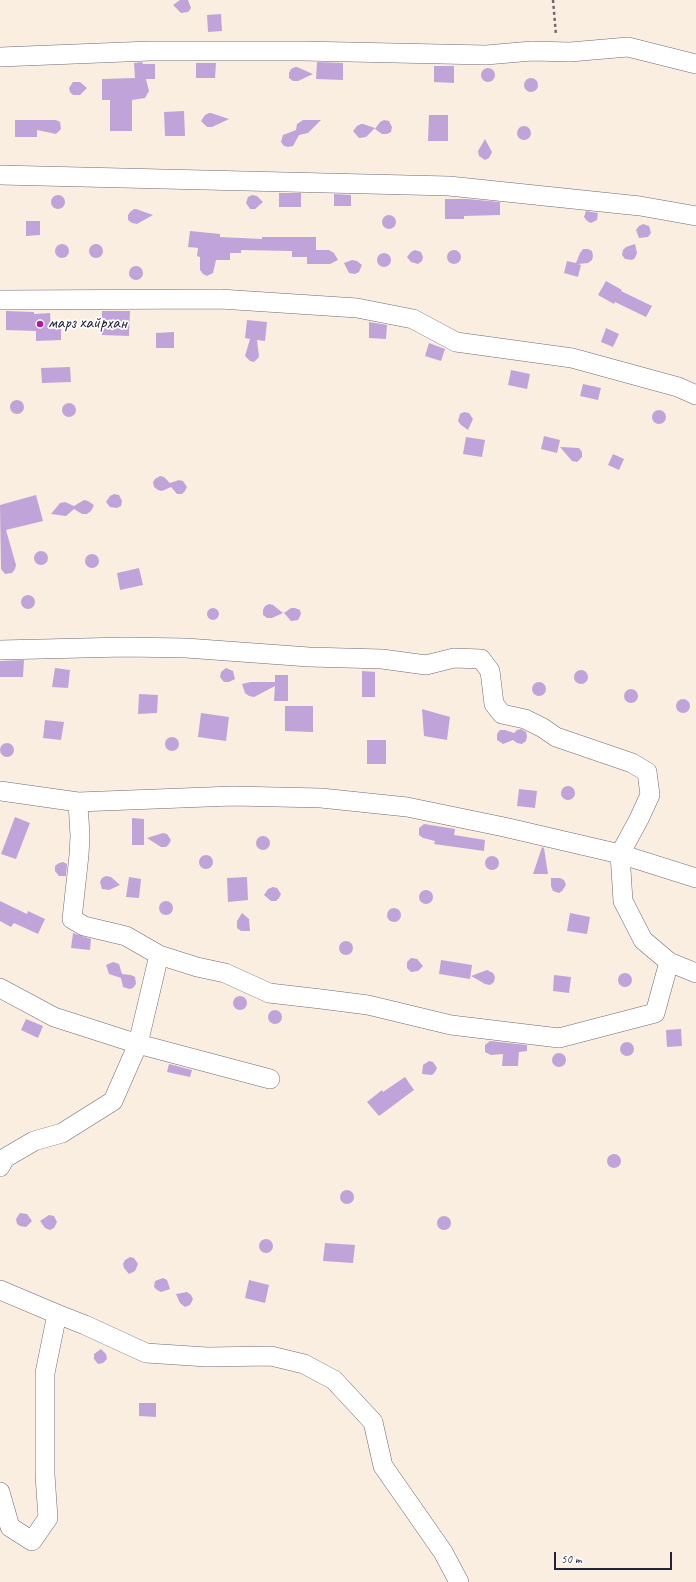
<!DOCTYPE html>
<html>
<head>
<meta charset="utf-8">
<style>
  body { margin:0 }
  #map { position:relative; width:696px; height:1582px; overflow:hidden; background:#faeee0; font-family:Caveat,sans-serif }
  canvas { display:block }
  .scale { position:absolute; left:554px; top:1552px; width:118px; height:18px; box-sizing:border-box; border:2px solid #22223b; border-top:0; padding-left:5px; font-size:12px; line-height:14px; white-space:nowrap; color:#22223b; -webkit-text-stroke:3px #fff; paint-order:stroke }
</style>
</head>
<body>
<div id="map">
<canvas width="696" height="1582"></canvas>
<div class="scale">50 m</div>
</div>
<script>
const ctx = document.querySelector('canvas').getContext('2d');
ctx.lineJoin = 'round';
function paint(path, color) {
  ctx.fillStyle = color;
  ctx.fill(path, 'evenodd');
}
function toPath(rows) {
  const path = new Path2D();
  for (const r of rows) {
    if (r.length === 3) {
      path.moveTo(r[0] + r[2], r[1]);
      path.arc(r[0], r[1], r[2], 0, 2 * Math.PI);
      continue;
    }
    path.moveTo(r[0], r[1]);
    for (let i = 2; i < r.length; i += 2) path.lineTo(r[i], r[i + 1]);
  }
  return path;
}
function stroke(path, color, width, dash) {
  ctx.strokeStyle = color;
  ctx.lineWidth = width;
  ctx.lineCap = dash ? 'butt' : 'round';
  ctx.setLineDash(dash || []);
  ctx.stroke(path);
}
function write(font, color, halo, rows, align = 'center') {
  ctx.font = font + ' Caveat,sans-serif';
  ctx.lineWidth = 3.5;
  ctx.setLineDash([]);
  ctx.textBaseline = 'middle';
  ctx.strokeStyle = halo;
  ctx.fillStyle = color;
  for (const [text, x, y, turn = 0] of rows) {
    ctx.save();
    ctx.translate(x, y);
    ctx.rotate((+turn || 0) * Math.PI / 180);
    ctx.textAlign = isNaN(turn) ? turn : align;
    if (halo) ctx.strokeText(text, 0, 0);
    ctx.fillText(text, 0, 0);
    ctx.restore();
  }
}
paint(toPath([
  [180,0,188,0,191,8,188,12,181,13,173,5],
  [221,14,222,31,208,32,207,15],
  [142,62,143,64,155,64,155,79,146,79,149,91,145,98,132,100,132,131,110,131,110,100,102,100,102,79,135,78,134,63],
  [317,62,343,63,343,80,316,79],
  [196,63,216,63,215,78,196,78],
  [434,66,454,66,454,83,434,82],
  [295,67,297,67,313,74,298,81,293,81,289,78,289,73,291,69],
  [488,75,7],
  [531,85,7],
  [73,82,80,82,87,88,80,95,73,95,70,92,69,88],
  [184,111,185,136,165,136,164,112],
  [209,113,211,113,229,119,212,127,207,127,201,121,205,115],
  [429,115,448,115,448,141,428,141],
  [15,120,56,120,60,122,61,129,56,134,37,130,37,137,15,137],
  [303,120,321,120,308,133,299,135,293,146,288,147,284,146,281,142,283,135,296,130,297,124],
  [384,120,389,121,392,127,391,132,387,134,382,134,375,129,380,122],
  [361,124,363,124,375,128,366,137,359,138,353,131,357,126],
  [524,133,7],
  [485,139,492,152,489,158,485,160,479,156,478,151],
  [279,193,301,193,301,207,279,207],
  [334,194,351,195,351,206,334,206],
  [58,202,7],
  [252,195,257,196,263,202,255,209,250,209,246,203,248,197],
  [445,199,467,199,500,202,500,215,464,216,464,219,445,219],
  [134,209,136,209,153,215,137,224,132,223,128,220,128,215,130,212],
  [586,211,598,213,597,220,591,223,587,221,584,217],
  [389,222,7],
  [26,221,40,221,40,235,26,236],
  [643,224,649,226,651,233,648,237,639,238,636,230,639,226],
  [190,231,220,234,220,237,262,239,262,237,316,237,316,250,329,250,334,253,338,260,330,264,307,264,307,257,292,257,292,251,241,250,241,253,230,253,230,260,216,260,213,273,207,276,203,274,200,270,200,257,197,256,198,248,188,247],
  [62,251,7],
  [96,251,7],
  [635,244,637,253,635,258,632,260,625,259,622,255,623,250,626,247],
  [583,249,588,249,592,251,593,256,592,260,588,263,578,264,581,265,578,277,564,273,567,261,576,263,580,253],
  [454,257,7],
  [415,250,421,252,423,257,422,261,418,264,411,262,407,257,411,252],
  [384,260,7],
  [352,260,357,261,362,265,359,272,355,274,349,273,344,263],
  [136,273,7],
  [606,281,622,290,621,291,652,306,646,317,615,302,614,304,598,295],
  [6,311,34,312,34,314,50,313,51,329,61,328,61,340,36,341,36,331,6,330],
  [102,311,130,311,129,336,102,335],
  [247,320,267,322,265,341,257,340,259,357,254,362,250,361,245,356,250,339,245,338],
  [369,322,387,325,386,339,369,338],
  [606,328,619,334,613,347,601,342],
  [174,332,174,348,156,348,156,333],
  [429,343,445,349,441,361,425,356],
  [70,367,71,382,42,383,41,368],
  [511,370,530,374,527,389,508,385],
  [583,384,601,388,598,400,580,396],
  [17,407,7],
  [69,410,7],
  [659,417,7],
  [464,412,469,413,473,419,468,430,461,425,458,421,460,414],
  [544,436,560,440,557,453,541,449],
  [466,437,485,440,482,457,463,454],
  [560,447,579,448,582,452,582,457,577,462,572,461],
  [613,454,624,459,619,470,608,465],
  [160,476,164,477,170,483,179,480,183,481,187,487,185,491,182,494,177,494,171,487,162,491,158,490,154,487,153,482,155,479],
  [114,494,119,495,122,501,121,506,117,508,110,507,106,502,110,496],
  [36,495,43,521,6,530,16,565,15,569,12,573,5,574,1,569,0,505],
  [84,500,88,501,94,505,91,511,87,514,82,514,74,509,66,516,51,514,60,503,65,502,74,506],
  [41,558,7],
  [92,561,7],
  [139,568,143,585,120,590,117,573],
  [28,602,7],
  [269,604,273,605,283,613,272,618,267,618,263,615,263,610,265,606],
  [213,614,6],
  [291,608,295,608,300,610,301,614,298,620,291,621,284,613],
  [24,660,23,677,0,677,0,661],
  [55,668,70,670,68,688,52,687],
  [226,668,233,671,235,679,229,682,224,682,220,677,221,672],
  [581,677,7],
  [362,671,375,672,375,697,362,697],
  [275,675,288,675,288,701,274,701,275,686,254,697,249,696,245,693,242,684,251,682,275,682],
  [539,689,7],
  [631,696,7],
  [139,694,158,695,157,713,138,714],
  [683,706,7],
  [285,706,313,706,313,732,285,731],
  [422,709,450,717,447,740,424,736],
  [201,713,229,717,226,741,198,737],
  [45,720,64,722,61,740,43,738],
  [521,729,526,732,527,736,526,741,522,744,517,743,513,740,503,744,497,740,497,734,500,730,505,730,514,733,517,730],
  [172,744,7],
  [367,740,386,740,386,764,367,764],
  [7,750,7],
  [568,793,7],
  [519,789,537,791,535,808,517,806],
  [15,817,30,823,16,859,1,854],
  [132,818,144,819,144,845,132,845],
  [424,824,455,829,454,835,485,840,484,851,434,844,435,841,423,838,419,835,419,828],
  [163,833,167,834,171,840,169,844,166,847,161,847,147,838],
  [263,843,7],
  [542,847,544,848,548,874,533,874],
  [206,862,7],
  [492,863,7],
  [63,862,67,864,66,876,59,876,55,871,55,866,59,863],
  [106,876,111,877,120,885,109,890,102,889,100,882,102,878],
  [129,877,141,879,139,898,126,897],
  [247,877,248,900,228,902,227,878],
  [551,878,560,878,564,880,566,885,562,891,559,893,553,891,551,886],
  [273,887,277,888,281,894,279,898,276,901,271,901,264,895,268,889],
  [426,897,7],
  [166,908,7],
  [0,901,27,914,28,911,45,919,38,934,14,923,11,927,0,921],
  [394,915,7],
  [242,913,249,919,250,931,241,931,237,928,237,921],
  [570,913,590,917,587,934,567,931],
  [73,933,91,939,90,950,71,948],
  [346,948,7],
  [411,958,417,959,423,966,418,971,411,972,407,968,407,962],
  [441,960,472,965,470,979,439,974],
  [113,962,119,964,122,974,131,975,135,977,136,984,133,988,129,989,123,987,121,978,109,974,106,965],
  [487,970,493,973,495,977,494,982,490,985,485,984,471,976],
  [625,980,7],
  [554,975,571,977,569,993,553,991],
  [240,1003,7],
  [275,1017,7],
  [26,1019,43,1026,38,1038,21,1030],
  [681,1029,682,1046,667,1047,666,1030],
  [490,1041,527,1045,527,1051,519,1052,518,1066,502,1066,503,1054,491,1055,485,1052,485,1045],
  [627,1049,7],
  [559,1060,7],
  [429,1061,433,1062,437,1068,435,1072,432,1075,422,1074,423,1065],
  [169,1064,192,1070,190,1077,167,1072],
  [405,1077,414,1090,379,1116,367,1102,382,1090,383,1092],
  [614,1161,7],
  [347,1197,7],
  [20,1213,27,1214,32,1221,26,1227,20,1226,17,1224,16,1219],
  [49,1215,54,1216,57,1222,54,1228,50,1230,45,1228,40,1221],
  [444,1223,7],
  [266,1246,7],
  [325,1243,355,1245,353,1263,323,1261],
  [130,1257,134,1258,138,1264,135,1271,129,1274,124,1268,123,1264,125,1260],
  [163,1278,167,1280,170,1289,161,1292,157,1290,154,1287,155,1281],
  [249,1280,269,1285,265,1303,245,1298],
  [187,1292,191,1295,193,1299,190,1305,185,1307,180,1303,176,1294],
  [101,1349,106,1354,107,1359,103,1363,98,1364,94,1359,94,1354],
  [139,1403,156,1403,156,1417,139,1416]
]), '#c0a4d9');
const minor = toPath([
  [0,57,150,51,303,51,486,55,532,51,570,52,628,47,696,64],
  [0,175,449,186,640,206,696,216],
  [0,300,220,299,357,308,413,319,456,342,572,358,678,387,696,395],
  [0,650,125,647,186,648,309,657,382,659,426,665,454,658,481,659,490,671,494,704,502,714,525,719,543,728,556,737,632,763,647,772,650,795,639,819,620,854,623,901,643,940,669,962,696,973],
  [0,791,78,802,233,796,321,798,407,807,504,827,620,854,696,878],
  [78,802,80,836,79,855,72,919,84,926,126,936,159,955],
  [0,988,54,1017,138,1044,270,1079],
  [0,1167,5,1158,34,1141,62,1133,113,1101,138,1044,159,955,197,967,225,973,269,993,321,999,368,1005,451,1025,559,1038,655,1013,669,962],
  [0,1290,57,1314,45,1373,45,1475,48,1518,32,1541,10,1527,0,1492],
  [57,1314,85,1325,146,1353,207,1357,271,1356,304,1364,334,1380,373,1422,383,1466,443,1552,459,1582]
]);
stroke(minor, '#6e6975', 20);
stroke(toPath([
  [553,0,556,35]
]), '#6e6975', 2.5, [3, 3]);
stroke(minor, '#fff', 19);
for (const [x, y, r, color] of [
  [40,324,4,"#b5179e"]
]) {
  const dot = new Path2D();
  dot.arc(x, y, r, 0, 2 * Math.PI);
  ctx.fillStyle = color;
  ctx.fill(dot);
  stroke(dot, '#fff', 1.5);
}
write('17px', '#22223b', '#fff', [
  ["марз хайрхан",48,324]
], 'left');
</script>
</body>
</html>
